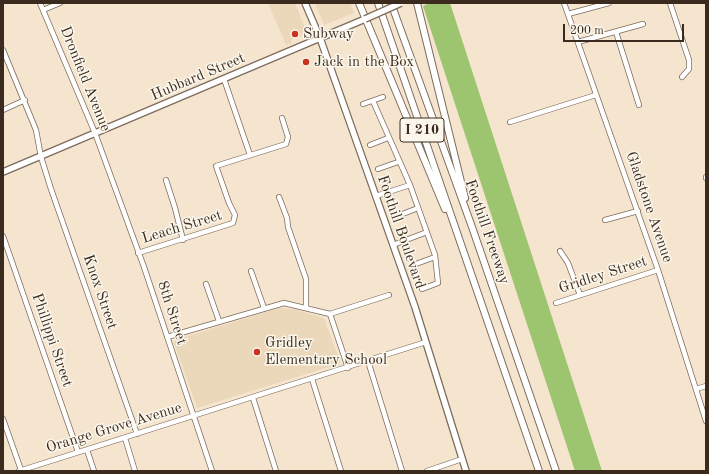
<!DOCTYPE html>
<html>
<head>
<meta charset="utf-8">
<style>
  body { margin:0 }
  #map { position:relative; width:709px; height:474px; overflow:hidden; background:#f6e5ce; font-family:"Old Standard TT",serif }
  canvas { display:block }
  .frame { position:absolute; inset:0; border:4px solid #3b2a1e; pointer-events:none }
  .scale { position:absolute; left:563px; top:24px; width:121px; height:18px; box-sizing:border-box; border:2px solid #3b2a1e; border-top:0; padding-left:5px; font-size:12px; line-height:14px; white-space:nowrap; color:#3b2a1e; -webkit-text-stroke:3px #fbf7ec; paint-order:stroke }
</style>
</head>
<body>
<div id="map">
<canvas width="709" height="474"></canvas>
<div class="frame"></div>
<div class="scale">200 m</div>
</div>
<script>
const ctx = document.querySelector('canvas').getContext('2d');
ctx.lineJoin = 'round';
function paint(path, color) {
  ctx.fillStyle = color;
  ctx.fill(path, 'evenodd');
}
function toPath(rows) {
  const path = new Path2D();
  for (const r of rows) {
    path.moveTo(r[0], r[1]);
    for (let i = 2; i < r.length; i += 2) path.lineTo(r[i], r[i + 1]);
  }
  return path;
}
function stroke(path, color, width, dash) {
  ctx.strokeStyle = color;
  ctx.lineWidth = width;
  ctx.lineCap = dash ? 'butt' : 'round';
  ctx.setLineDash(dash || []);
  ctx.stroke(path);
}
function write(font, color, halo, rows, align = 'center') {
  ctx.font = font + ' "Old Standard TT",serif';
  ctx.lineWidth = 3;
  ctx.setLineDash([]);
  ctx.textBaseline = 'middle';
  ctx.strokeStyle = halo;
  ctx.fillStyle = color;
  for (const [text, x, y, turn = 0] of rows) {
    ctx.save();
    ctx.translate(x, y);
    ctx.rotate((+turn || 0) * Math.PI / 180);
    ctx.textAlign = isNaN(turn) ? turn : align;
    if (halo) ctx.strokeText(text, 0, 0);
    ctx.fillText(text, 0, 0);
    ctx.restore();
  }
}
paint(toPath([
  [268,3,295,3,306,30,305,34,291,40,292,43,286,45],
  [315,3,350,3,354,13,324,25],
  [279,308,294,309,324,318,340,361,339,364,197,408,174,343,175,340]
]), '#ebd8ba');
paint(toPath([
  [429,3,450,3,602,471,575,471,423,6]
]), '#9dc46f');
const minor = toPath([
  [40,3,95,133,144,267,212,471],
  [564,3,658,270,706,421],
  [670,3,689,60,689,69,682,77],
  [43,10,60,3],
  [568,14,609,3],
  [616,32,639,105],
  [578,42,643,24],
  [3,50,36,130,41,157,51,189,137,434],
  [224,79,250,155],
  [373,101,410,185,435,255,438,283,422,289],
  [363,104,383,97],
  [3,110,25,100],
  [510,122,596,95],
  [370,145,388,138],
  [378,169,398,162],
  [706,177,706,178],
  [166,180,175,208,183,240],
  [376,196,410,185],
  [279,197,287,218,288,227,306,279,306,307],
  [395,217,418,208],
  [605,220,638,211],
  [3,236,78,452],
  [393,245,427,232],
  [560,251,568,263,580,295],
  [138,253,233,223,235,215,229,203,216,166,286,144,288,137,282,118],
  [413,265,435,257],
  [251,271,264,308],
  [206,284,219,321],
  [556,303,658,270],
  [330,314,348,368],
  [167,337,284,303,330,314,389,295],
  [368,361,402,471],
  [312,379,341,471],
  [696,389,706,386],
  [253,398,276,471],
  [3,419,21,470],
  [125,438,135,471],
  [87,450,94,471],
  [19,471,426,342],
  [427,471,462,459]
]);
const major = toPath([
  [305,3,320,38,415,307,466,471],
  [3,172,365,19]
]);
const highway = toPath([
  [359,3,445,209],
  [378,3,539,471],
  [391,3,472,227,556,471],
  [417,3,465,198]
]);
stroke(minor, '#7c6b5c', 6);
stroke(major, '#7c6b5c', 8);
stroke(highway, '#7c6b5c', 8);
stroke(minor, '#fff', 4.5);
stroke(major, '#fff', 5.5);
stroke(highway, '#fff', 6);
const majorBridge = toPath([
  [365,19,401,3]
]);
stroke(majorBridge, '#7c6b5c', 8, []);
stroke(majorBridge, '#fff', 5.5);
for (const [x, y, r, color] of [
  [295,34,4,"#c8321e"],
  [306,62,4,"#c8321e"],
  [257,352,4,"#c8321e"]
]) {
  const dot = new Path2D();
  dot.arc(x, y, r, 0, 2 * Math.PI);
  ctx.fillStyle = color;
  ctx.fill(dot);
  stroke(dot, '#fbf7ec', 1.5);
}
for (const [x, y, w] of [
  [422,130,44]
]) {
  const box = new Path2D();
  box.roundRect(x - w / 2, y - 12, w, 24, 3);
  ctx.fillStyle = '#fbf7ec';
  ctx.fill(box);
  stroke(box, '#3b2a1e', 1);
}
write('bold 14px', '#3b2a1e', null, [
  ["I 210",422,130]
]);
write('15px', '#3b2a1e', '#fbf7ec', [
  ["Subway",303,34],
  ["Jack in the Box",314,62],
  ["Gridley",265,343],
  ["Elementary School",265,360]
], 'left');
write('15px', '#3b2a1e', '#fbf7ec', [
  ["Hubbard Street",198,77,-23],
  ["Dronfield Avenue",85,79,68],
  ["Gladstone Avenue",649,207,71],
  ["Leach Street",182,227,-17],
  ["Foothill Boulevard",401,232,71],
  ["Foothill Freeway",487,232,71],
  ["Gridley Street",603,275,-18],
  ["Knox Street",100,292,71],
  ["8th Street",172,313,72],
  ["Phillippi Street",52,340,71],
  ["Orange Grove Avenue",114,428,-17]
]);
</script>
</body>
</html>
